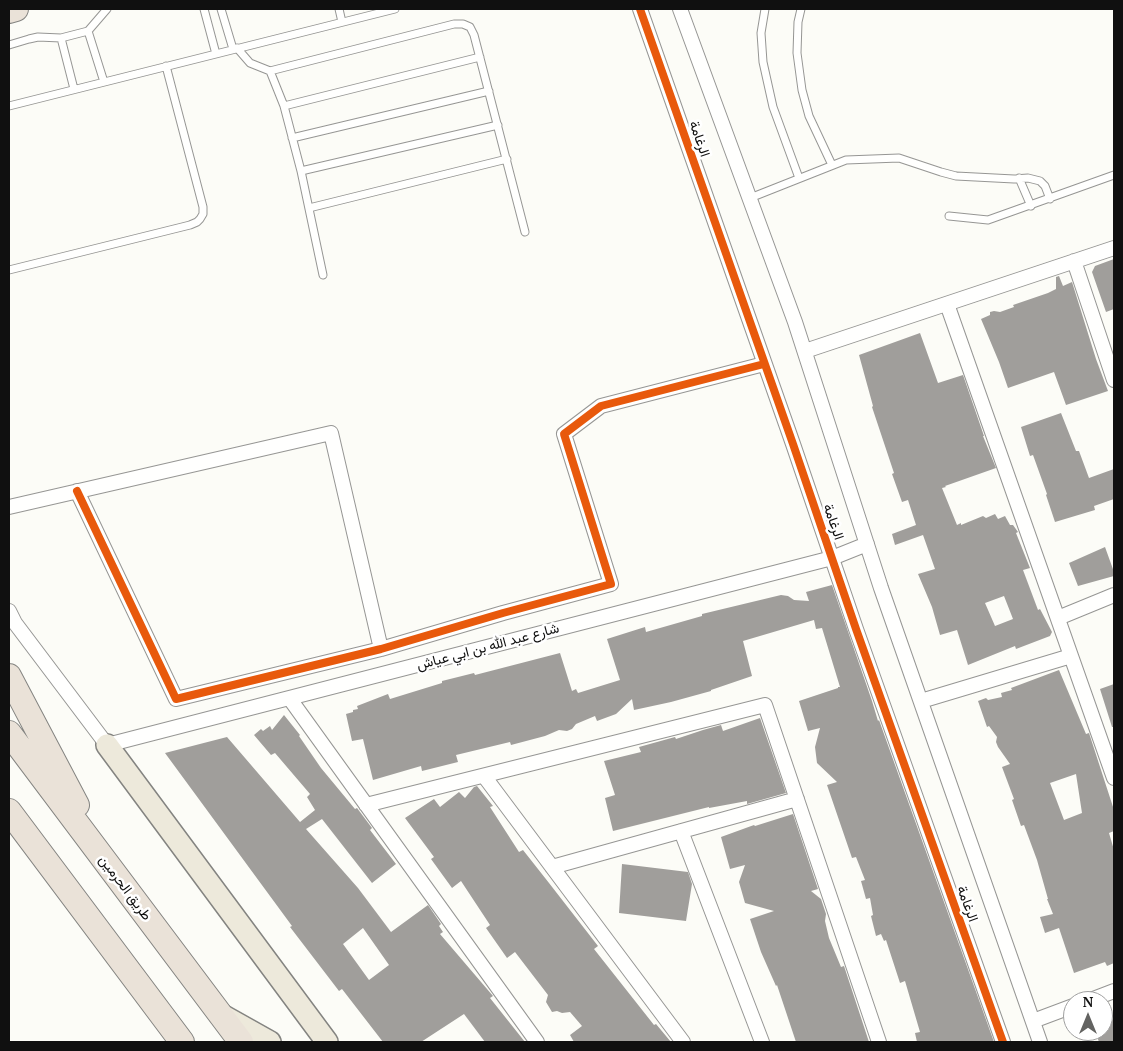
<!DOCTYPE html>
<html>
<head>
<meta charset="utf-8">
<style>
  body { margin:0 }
  #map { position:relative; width:1123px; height:1051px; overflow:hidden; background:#fcfcf7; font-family:"PT Serif",serif }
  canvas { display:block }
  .frame { position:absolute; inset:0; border:10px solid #101010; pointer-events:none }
  .north { position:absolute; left:1063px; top:991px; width:50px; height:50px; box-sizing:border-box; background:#fff; border:1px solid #9f9f9f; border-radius:50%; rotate:0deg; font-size:14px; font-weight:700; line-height:20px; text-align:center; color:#101010 }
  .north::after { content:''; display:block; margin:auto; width:18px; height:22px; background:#636361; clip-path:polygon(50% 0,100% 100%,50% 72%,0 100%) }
</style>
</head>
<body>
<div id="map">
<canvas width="1123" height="1051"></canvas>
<div class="frame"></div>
<div class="north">N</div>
</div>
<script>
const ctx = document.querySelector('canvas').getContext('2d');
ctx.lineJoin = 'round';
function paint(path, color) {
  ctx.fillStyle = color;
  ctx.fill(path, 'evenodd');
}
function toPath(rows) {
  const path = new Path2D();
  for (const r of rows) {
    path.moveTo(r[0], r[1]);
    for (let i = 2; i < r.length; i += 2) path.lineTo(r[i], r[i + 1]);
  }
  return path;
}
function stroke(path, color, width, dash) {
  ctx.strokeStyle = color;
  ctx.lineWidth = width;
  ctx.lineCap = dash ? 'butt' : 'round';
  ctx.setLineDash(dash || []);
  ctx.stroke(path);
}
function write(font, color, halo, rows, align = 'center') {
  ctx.font = font + ' "PT Serif",Vazirmatn,serif';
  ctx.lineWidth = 5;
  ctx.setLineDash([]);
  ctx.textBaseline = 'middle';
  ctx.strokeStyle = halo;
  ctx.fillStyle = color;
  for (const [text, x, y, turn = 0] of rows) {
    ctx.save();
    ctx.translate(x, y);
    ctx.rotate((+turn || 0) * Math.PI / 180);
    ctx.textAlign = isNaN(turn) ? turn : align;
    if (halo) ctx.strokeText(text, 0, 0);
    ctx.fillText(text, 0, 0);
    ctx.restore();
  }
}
paint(toPath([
  [1114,259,1114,309,1106,312,1092,272,1095,266],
  [1059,276,1063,286,1072,282,1096,359,1108,391,1066,405,1054,372,1008,388,999,362,981,319,990,315,990,312,994,311,1000,312,1014,307,1013,305,1048,293,1056,289,1056,277],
  [920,333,938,383,963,375,984,436,983,436,996,468,945,486,946,487,942,488,957,525,961,523,961,525,983,516,986,518,995,514,998,519,1005,516,1010,525,1013,525,1018,532,1016,533,1030,568,1023,570,1038,610,1040,609,1052,632,1050,636,1016,649,1015,646,968,665,957,630,940,635,932,607,918,574,935,569,923,535,895,545,892,534,916,525,908,500,902,502,892,474,894,473,872,407,873,406,859,355],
  [1004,596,1013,619,995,626,985,603],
  [1061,413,1076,451,1079,451,1089,478,1114,469,1114,499,1094,506,1095,510,1055,522,1046,495,1047,494,1033,455,1030,456,1021,427],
  [1105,547,1114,572,1114,576,1078,586,1069,563],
  [832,585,872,701,878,721,879,720,994,1042,917,1042,915,1033,920,1032,905,981,900,983,886,940,884,941,881,934,876,936,871,916,873,915,870,898,866,899,861,881,865,880,856,857,852,858,827,785,837,782,817,763,815,747,820,728,808,731,799,701,838,688,838,687,840,687,822,628,816,629,814,620,743,641,752,676,711,690,711,691,671,702,634,710,632,699,616,714,597,721,595,716,576,724,572,729,567,731,559,730,545,736,511,745,510,742,456,755,458,762,422,771,421,766,373,780,363,739,352,741,346,714,353,712,353,710,358,709,357,706,388,694,390,699,442,683,442,681,474,673,475,675,560,653,572,691,576,689,578,693,620,680,607,639,645,627,646,632,702,616,702,614,781,595,788,596,794,600,809,601,806,592],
  [1059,670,1086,734,1089,733,1114,810,1114,831,1109,833,1114,850,1114,963,1107,966,1105,962,1074,973,1059,928,1045,933,1040,917,1053,914,1047,899,1048,899,1037,860,1024,825,1021,826,1012,800,1014,799,1002,767,1010,764,998,747,996,742,997,737,989,726,987,727,978,701,986,698,988,700,1002,697,1001,693,1012,690,1011,688],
  [1076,774,1082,813,1064,820,1050,783],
  [1114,684,1114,727,1112,727,1100,689],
  [284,715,300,735,299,736,321,768,355,809,357,808,372,828,370,830,396,864,372,883,322,819,306,829,358,888,391,932,428,905,441,924,439,926,443,932,440,934,493,996,490,998,525,1042,485,1042,464,1014,421,1042,383,1042,342,989,339,991,290,927,292,926,165,753,227,737,300,822,315,810,307,797,310,794,275,753,271,755,254,735,261,729,263,731,270,726,272,730],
  [363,928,389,965,369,980,343,944],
  [760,718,786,793,747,804,747,801,709,808,709,807,613,831,605,798,615,795,604,761,641,752,639,747,675,737,676,739,703,730,721,725,723,731],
  [477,786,493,806,490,807,519,852,523,850,549,883,598,946,594,949,654,1025,656,1024,671,1042,574,1042,570,1035,582,1026,570,1012,562,1013,557,1011,552,1012,546,1002,548,995,515,952,507,958,486,928,490,925,461,881,452,888,431,859,434,857,405,818,434,799,440,807,459,792,465,798,474,787],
  [793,814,818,889,811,891,821,899,826,914,825,921,829,938,841,967,844,966,869,1042,796,1042,777,985,776,986,761,952,750,919,774,911,745,903,739,882,745,865,730,869,721,837,754,825,755,826],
  [622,864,688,872,692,884,686,921,619,913],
  [1114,1019,1114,1042,1099,1042,1095,1031,1103,1031,1103,1023]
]), '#a09e9b');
const service = toPath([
  [204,9,216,54],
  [221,9,233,49],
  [339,9,342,22],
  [765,9,761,33,763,62,773,107,799,178],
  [801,9,798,22,797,53,802,90,809,116,832,165],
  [88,31,104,82],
  [61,38,74,89],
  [9,45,29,39,38,37,61,38,88,31,107,9],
  [237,48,250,63,270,71,284,106,301,171,323,275],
  [270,71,454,24,463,24,470,27,474,35,525,232],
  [9,106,395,9],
  [284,106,480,57],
  [292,138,489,91],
  [301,171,498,125],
  [1019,178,1031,206],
  [750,198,846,160,899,158,941,172,956,176,1014,179,1028,178,1040,181,1045,186,1050,199],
  [309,208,507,159],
  [949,216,988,220,1114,175],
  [9,270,190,225,197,222,200,219,203,214,203,207,166,66]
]);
const minor = toPath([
  [640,9,793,444,856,629,1003,1042],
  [680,9,795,322,881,588,1040,1042],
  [1074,261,1114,380],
  [947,304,1114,778],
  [805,351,1114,248],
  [77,491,176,699,381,649,503,613,611,584,564,434,601,406,764,364],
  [9,507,331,433,381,649],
  [9,611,15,623,107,745,832,558,867,544],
  [1058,618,1114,595],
  [290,699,537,1042],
  [921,701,1071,656],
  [484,776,683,1042],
  [366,805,765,705,879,1042],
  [681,831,762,1042],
  [552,867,797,799],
  [1088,1001,1114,991],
  [1033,1021,1073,1006]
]);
const primary = toPath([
  [107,745,327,1042],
  [220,1014,270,1042]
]);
const motorway = toPath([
  [9,11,16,9],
  [9,676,77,805],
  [9,733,241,1042],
  [9,811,182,1042]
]);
stroke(service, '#969694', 9);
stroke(minor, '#969694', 16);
stroke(primary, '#848481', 24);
stroke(motorway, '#848481', 26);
stroke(service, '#fffffe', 7);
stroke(minor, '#fffffe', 14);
stroke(primary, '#ede9db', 21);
stroke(motorway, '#eae2d8', 24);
stroke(toPath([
  [640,9,793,444,856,629,1003,1042],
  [77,491,176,699,381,649,503,613,611,584,564,434,601,406,764,364]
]), '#e8590c', 8);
write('14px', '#101010', '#fff', [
  ["الرغامة",699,139,71],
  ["الرغامة",833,522,71],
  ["شارع عبد الله بن ابي عياش",488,647,-15],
  ["طريق الحرمين",125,888,53],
  ["الرغامة",967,904,70]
]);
</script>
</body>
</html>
